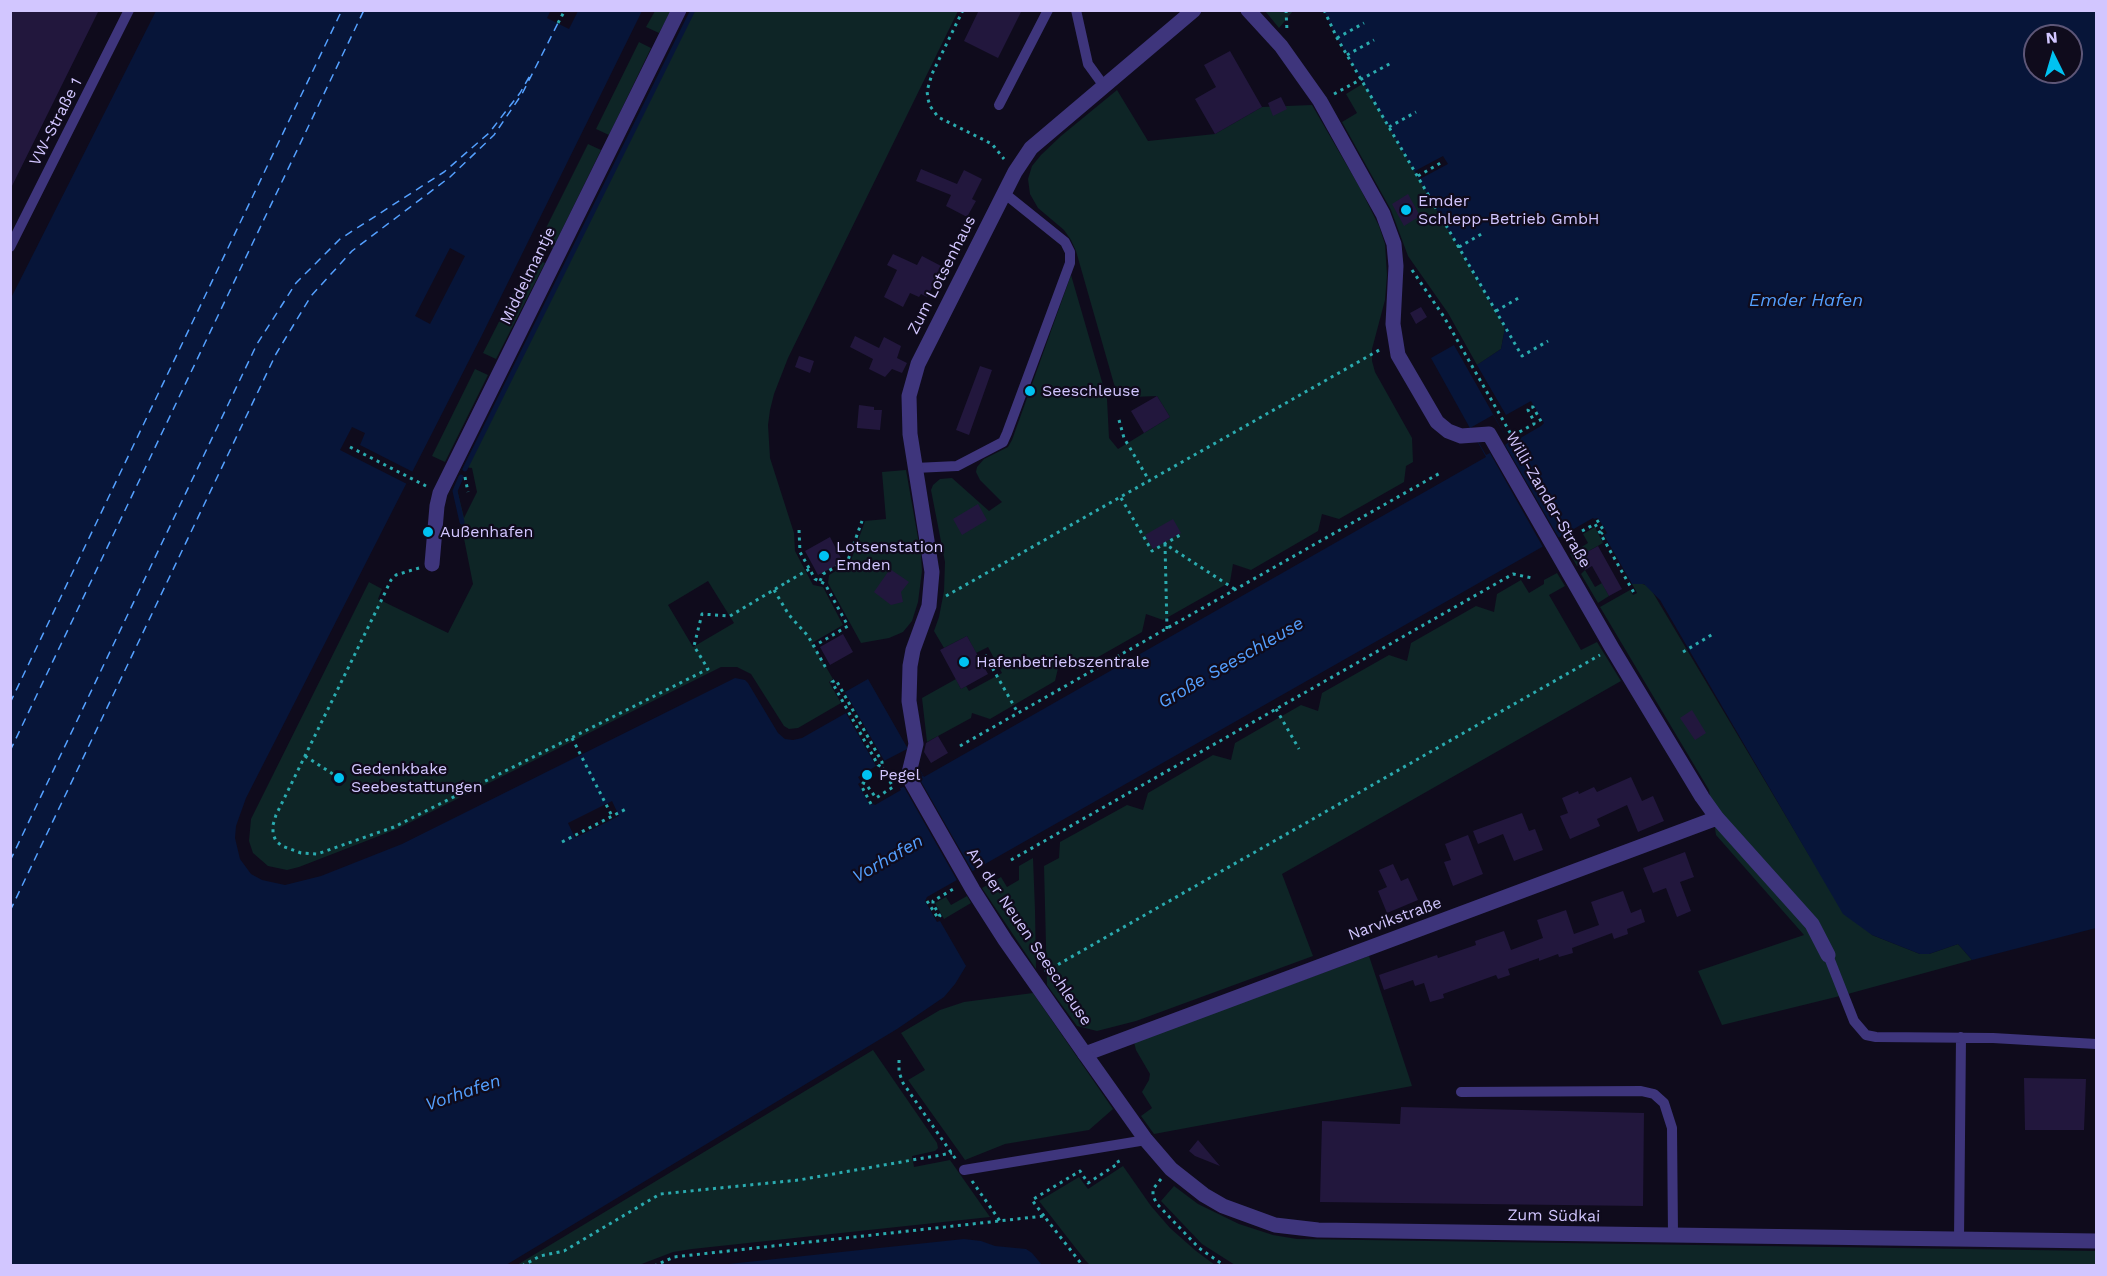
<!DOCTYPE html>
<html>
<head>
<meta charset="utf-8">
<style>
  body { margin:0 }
  #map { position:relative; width:2107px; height:1276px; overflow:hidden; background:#0f0b1c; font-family:"Work Sans",sans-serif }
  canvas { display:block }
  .frame { position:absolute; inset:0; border:12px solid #d2c6ff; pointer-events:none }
  .north { position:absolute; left:2023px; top:24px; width:60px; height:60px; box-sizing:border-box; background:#0f0b1c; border:2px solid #5d5677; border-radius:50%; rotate:355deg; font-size:16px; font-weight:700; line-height:24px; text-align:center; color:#d2c6ff }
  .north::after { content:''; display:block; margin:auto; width:21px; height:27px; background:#00c2f1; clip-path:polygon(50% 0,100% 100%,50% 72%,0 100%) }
</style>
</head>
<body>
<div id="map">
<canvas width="2107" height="1276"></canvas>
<div class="frame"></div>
<div class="north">N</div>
</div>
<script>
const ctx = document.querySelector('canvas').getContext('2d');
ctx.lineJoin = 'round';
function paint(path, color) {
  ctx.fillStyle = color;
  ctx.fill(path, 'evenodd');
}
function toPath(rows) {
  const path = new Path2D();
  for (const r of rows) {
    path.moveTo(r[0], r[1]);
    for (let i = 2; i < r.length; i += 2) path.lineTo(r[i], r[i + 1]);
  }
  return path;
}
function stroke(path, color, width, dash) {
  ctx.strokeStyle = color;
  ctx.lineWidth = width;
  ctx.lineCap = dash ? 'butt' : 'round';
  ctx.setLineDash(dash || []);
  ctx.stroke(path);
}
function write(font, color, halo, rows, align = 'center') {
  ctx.font = font + ' "Work Sans",sans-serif';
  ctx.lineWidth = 4.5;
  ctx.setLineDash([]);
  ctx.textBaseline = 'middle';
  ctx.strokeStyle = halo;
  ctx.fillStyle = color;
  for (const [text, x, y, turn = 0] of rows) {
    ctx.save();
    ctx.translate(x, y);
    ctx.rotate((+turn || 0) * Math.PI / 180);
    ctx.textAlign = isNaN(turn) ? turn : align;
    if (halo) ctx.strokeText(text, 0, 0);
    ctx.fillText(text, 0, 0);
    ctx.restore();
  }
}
paint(toPath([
  [655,11,671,11,659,33,646,27],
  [691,11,958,11,788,358,774,394,770,410,768,425,770,458,794,533,795,551,813,585,823,587,843,625,812,643,833,679,829,682,841,703,798,728,789,729,784,726,751,674,737,667,721,667,397,829,299,867,287,870,268,866,253,853,249,841,251,819,369,582,382,589,378,599,448,633,473,584,454,488,459,477,462,478,457,489,464,518,477,492,472,468,464,467],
  [708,581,734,623,693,647,668,605],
  [336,770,344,771,347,776,346,781,341,786,336,786,331,780,332,773],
  [1265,11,1293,11,1279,28],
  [639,42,651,48,609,135,596,129],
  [1364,83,1505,328,1501,349,1477,365,1448,313,1408,256,1391,210,1342,122,1357,113,1346,94],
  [1117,90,1148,141,1215,134,1262,107,1312,105,1360,188,1379,226,1385,244,1387,275,1385,300,1372,349,1372,361,1375,372,1412,438,1413,462,1406,466,1404,482,1339,519,1322,514,1318,531,1251,570,1233,564,1230,582,1163,620,1146,614,1142,632,1077,669,1059,664,1055,681,990,719,972,713,971,718,927,742,922,698,956,679,961,689,966,686,969,691,1002,673,988,647,976,653,967,636,944,648,934,631,939,617,944,591,945,562,931,490,933,485,940,479,952,478,989,511,1002,502,980,480,976,472,977,467,984,459,1008,447,1012,440,1071,275,1107,399,1109,438,1118,449,1170,417,1157,396,1133,397,1116,391,1076,251,1071,240,1064,230,1038,208,1030,194,1028,179,1032,166,1041,155,1061,136],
  [588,144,601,150,553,248,539,242],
  [532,257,545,263,496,359,483,353],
  [475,369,488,375,445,462,432,456],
  [906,470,921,555,922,571,918,602,912,621,903,632,889,638,861,643,828,583,829,575,850,563,865,521,886,519,882,472],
  [1595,527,1603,543,1578,557,1582,563,1577,566,1570,554,1588,543,1583,534],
  [1585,570,1595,587,1602,583,1609,596,1598,603,1581,574],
  [1557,573,1565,586,1549,595,1581,650,1597,642,1621,681,1282,874,1313,956,1136,1021,1097,1031,1077,1026,1047,985,1044,866,1059,858,1060,842,1127,805,1143,810,1148,793,1213,755,1231,760,1235,743,1301,705,1318,711,1322,693,1389,655,1407,661,1411,643,1476,606,1494,612,1497,594,1521,580,1529,593,1544,584,1544,580],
  [1639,583,1649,586,1809,855,1872,935,1920,954,1929,954,1958,944,1972,960,1844,995,1722,1025,1698,971,1804,935,1716,835,1709,790,1600,607,1630,590,1633,595,1637,593,1632,584],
  [1033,858,1035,910,1036,969,982,888,1001,877,1007,887,1019,880,1019,866],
  [967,896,971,903,944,919,935,903,946,897,951,905],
  [1369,956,1412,1086,1154,1134,1141,1116,1152,1108,1142,1092,1149,1080,1150,1074,1136,1050,1134,1042],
  [1033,993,1113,1109,1089,1130,1005,1144,965,1160,908,1080,925,1070,901,1033,940,1010,964,1002],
  [873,1050,937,1143,938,1148,935,1151,912,1156,914,1167,950,1160,990,1217,692,1249,673,1252,639,1265,517,1265],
  [1123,1166,1151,1206,1170,1228,1196,1251,1215,1265,1091,1266,1085,1260,1039,1201,1079,1177,1088,1189],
  [1174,1186,1198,1204,1239,1224,1273,1235,1297,1239,2096,1251,2096,1265,1235,1265,1202,1244,1161,1201]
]), '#0e2526');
paint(toPath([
  [156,11,642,11,481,337,246,798,236,826,235,838,240,859,251,874,262,880,285,885,321,876,402,844,735,678,745,680,748,683,778,733,785,739,793,740,802,738,846,713,876,766,858,777,861,782,858,784,870,805,873,804,875,805,901,790,845,692,868,679,924,777,1486,457,1431,358,1454,345,1510,444,1541,426,1544,423,1531,401,1506,415,1477,365,1501,349,1505,328,1337,38,1324,11,2096,11,2096,928,1972,960,1958,944,1929,954,1920,954,1872,935,1843,914,1660,600,1644,584,1632,584,1604,535,1607,533,1598,518,1594,519,1593,518,927,897,925,901,937,922,940,921,966,966,955,984,944,997,897,1029,506,1265,11,1265,10,300],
  [2035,36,2071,36,2071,72,2035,72],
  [964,1239,981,1241,995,1246,1026,1249,1032,1253,1042,1265,719,1265]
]), '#071539');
paint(toPath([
  [551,10,578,10,578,11,569,29,547,18],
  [1443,156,1448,164,1420,179,1415,171],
  [450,248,465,256,430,324,415,316],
  [1493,415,1509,442,1505,445,1560,540,1544,549,1490,453,1486,455,1470,428],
  [352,427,365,433,360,445,415,473,409,485,340,450],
  [907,749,923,776,919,778,974,874,958,882,904,787,900,788,884,761],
  [612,801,619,816,575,838,568,823]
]), '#0f0b1c');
stroke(toPath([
  [465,469,693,10],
  [461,477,455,491,462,522]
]), '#071539', 5);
stroke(toPath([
  [10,703,342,10],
  [10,751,364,10],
  [10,861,257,344,296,283,340,239,444,172,489,133,520,93,532,72],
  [10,911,276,354,311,296,352,251,450,177,494,135,522,94,558,23]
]), '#54a0ff', 1.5, [8, 6]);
paint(toPath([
  [10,10,99,10,10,190],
  [979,10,1022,10,998,58,964,41],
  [1230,51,1262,107,1215,134,1195,99,1216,87,1204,65],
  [1281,97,1287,109,1273,116,1268,103],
  [921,169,957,184,964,170,982,179,972,199,976,201,967,217,946,206,951,195,916,181],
  [1408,194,1420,216,1404,226,1392,204],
  [893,254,917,265,922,256,943,267,927,297,921,294,919,297,910,293,903,307,884,297,897,270,887,265],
  [1421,307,1427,317,1416,324,1410,313],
  [855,336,879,348,884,337,901,346,897,358,907,363,902,373,892,369,885,377,869,369,873,359,850,347],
  [799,356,814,361,810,373,795,367],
  [980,366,992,370,969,435,956,430],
  [1157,396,1170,417,1144,433,1131,411],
  [859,405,874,407,874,410,882,410,880,430,857,428],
  [978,504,987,520,962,535,953,519],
  [1173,519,1181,533,1153,549,1145,535],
  [830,537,843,562,818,575,805,551],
  [1598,546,1622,589,1609,596,1592,566,1585,570,1578,557],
  [890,569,909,582,901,592,903,602,891,605,874,592],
  [843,634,853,652,830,665,820,647],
  [967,636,988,674,961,689,940,650],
  [1692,710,1706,733,1695,740,1680,718],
  [938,736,948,753,931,763,924,752,926,743],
  [1631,777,1642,801,1653,796,1664,821,1638,832,1627,805,1597,819,1600,826,1570,839,1560,816,1568,813,1562,798,1578,791,1579,794,1594,787,1597,792],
  [1522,813,1529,831,1535,829,1543,850,1514,861,1503,834,1478,844,1473,831],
  [1468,835,1483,874,1453,886,1444,862,1451,860,1445,844],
  [1685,852,1694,877,1680,882,1691,911,1677,917,1666,888,1653,893,1643,868],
  [1393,864,1401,881,1408,878,1418,900,1387,913,1378,891,1387,887,1379,870],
  [1623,891,1631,913,1641,909,1645,922,1627,929,1628,934,1614,939,1612,933,1572,948,1573,953,1559,957,1558,954,1539,961,1539,958,1508,969,1510,975,1498,979,1496,975,1443,994,1444,998,1430,1002,1424,983,1415,986,1413,980,1384,990,1379,975,1437,955,1438,958,1476,945,1475,941,1504,931,1511,950,1543,938,1537,920,1566,910,1574,934,1599,925,1591,902],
  [2024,1078,2086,1079,2084,1130,2025,1130],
  [1401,1107,1644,1113,1643,1206,1320,1202,1322,1121,1400,1124],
  [1198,1140,1220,1166,1195,1156,1189,1151]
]), '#22173d');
stroke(toPath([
  [963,10,932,74,927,91,928,99,930,106,938,117,992,144,1004,159],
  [1286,10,1287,31],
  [1324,10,1337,38,1522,356,1548,341],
  [558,23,565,10],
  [1337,38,1364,23],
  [1347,55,1374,40],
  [1334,94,1393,62],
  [1389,127,1416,112],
  [1418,176,1444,161],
  [1459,247,1485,232],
  [1412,270,1444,317,1512,436,1534,424,1534,421,1528,410,1529,407,1533,407,1542,423],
  [1496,311,1522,296],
  [1119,420,1124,438,1150,482],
  [350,447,426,486],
  [465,477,468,492],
  [1121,498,1152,551,1182,534],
  [1597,520,1604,531,1601,534],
  [799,530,800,552,815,579,825,584,848,626,814,646],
  [1582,531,1595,524,1634,593],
  [419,568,396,575,391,580,381,601,276,815,273,825,273,834,276,841,282,846,301,853,317,854,394,827,708,669,694,646,702,614,730,616,787,582],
  [820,581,823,574,848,560,862,521],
  [774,590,789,615,808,636,827,670],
  [946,596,1381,349],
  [1167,629,1165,544,1236,590],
  [1683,652,1713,634],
  [985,655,1018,713],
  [1276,709,1299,749],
  [572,738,612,816],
  [960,746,1440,473],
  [305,756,339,778],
  [871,804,862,787,863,783,866,784,876,798,893,787,882,767,882,762,836,680,832,682,833,684,878,765,882,767],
  [562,842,626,809],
  [1011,860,1513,574,1532,578],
  [927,901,938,918,940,916,933,904,933,901,955,888],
  [1045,972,1600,655],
  [899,1060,899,1072,903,1083,957,1161],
  [1161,1179,1153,1189,1153,1196,1157,1204,1199,1248,1225,1266],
  [972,1181,1000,1221],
  [1044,1216,1032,1200,1080,1171,1088,1183,1119,1163,1117,1159],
  [522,1266,540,1256,564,1251,660,1194,799,1180,952,1153],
  [654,1266,674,1257,692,1255,1044,1216,1083,1266]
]), '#2aabaf', 3, [3, 4.5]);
stroke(toPath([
  [1076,10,1088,64,1104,86],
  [999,105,1048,10],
  [10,247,129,10],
  [915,468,957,466,1003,442,1007,433,1070,263,1070,252,1065,242,1004,193],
  [1828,955,1854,1021,1866,1035,1876,1037,1993,1038,2096,1044],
  [1461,1092,1641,1091,1654,1094,1664,1103,1672,1128,1673,1235],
  [964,1170,1146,1140],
  [1959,1239,1961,1037]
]), '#3e357c', 10);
stroke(toPath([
  [1194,10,1031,148,1015,172,918,364,909,396,910,434,932,572,929,606,913,650,910,666,909,701,916,744,909,773,912,783,973,890,1005,940,1085,1054,1717,818],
  [1248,10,1281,46,1320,101,1383,214,1394,244,1396,266,1393,324,1398,355,1437,422,1448,431,1461,436,1489,434,1612,648,1702,797,1717,818,1812,924,1828,955],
  [432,564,437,506,440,493,679,10]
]), '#3e357c', 15);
stroke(toPath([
  [1085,1054,1146,1140,1171,1169,1204,1195,1223,1206,1275,1225,1318,1230,2096,1241]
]), '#3e357c', 15);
stroke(toPath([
  [787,582,813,567]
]), '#2aabaf', 3, [3, 4.5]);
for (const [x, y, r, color] of [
  [1406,210,6,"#00c2f1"],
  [1030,391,6,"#00c2f1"],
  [428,532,6,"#00c2f1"],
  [824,556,6,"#00c2f1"],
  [964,662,6,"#00c2f1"],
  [867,775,6,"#00c2f1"],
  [339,778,6,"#00c2f1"]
]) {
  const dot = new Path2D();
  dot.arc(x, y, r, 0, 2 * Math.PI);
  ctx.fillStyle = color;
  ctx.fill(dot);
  stroke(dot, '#0f0b1c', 2);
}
write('16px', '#d2c6ff', '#0f0b1c', [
  ["VW-Straße 1",56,122,-63],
  ["Zum Lotsenhaus",942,275,-63],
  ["Middelmantje",528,276,-64],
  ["Willi-Zander-Straße",1548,500,60],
  ["Narvikstraße",1395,919,-20],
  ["An der Neuen Seeschleuse",1029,937,56],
  ["Zum Südkai",1554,1216,1]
]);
write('16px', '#d2c6ff', '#0f0b1c', [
  ["Emder",1418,201],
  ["Schlepp-Betrieb GmbH",1418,219],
  ["Seeschleuse",1042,391],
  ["Außenhafen",440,532],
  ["Lotsenstation",836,547],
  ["Emden",836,565],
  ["Hafenbetriebszentrale",976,662],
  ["Gedenkbake",351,769],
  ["Seebestattungen",351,787],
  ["Pegel",879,775]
], 'left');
write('italic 18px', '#54a0ff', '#0f0b1c', [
  ["Emder Hafen",1806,301],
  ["Große Seeschleuse",1231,663,-30],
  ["Vorhafen",888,859,-30],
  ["Vorhafen",463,1093,-19]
]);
</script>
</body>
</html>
